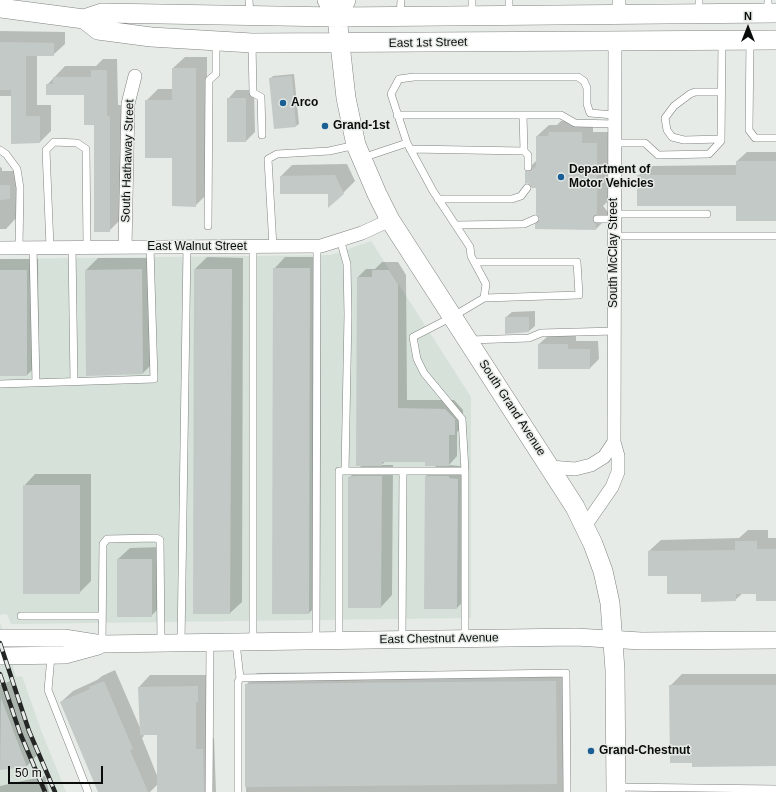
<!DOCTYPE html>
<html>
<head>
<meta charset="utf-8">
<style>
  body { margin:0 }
  #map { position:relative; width:776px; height:792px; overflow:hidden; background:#e6ebe7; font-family:Arial,sans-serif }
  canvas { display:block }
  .north { position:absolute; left:728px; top:8px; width:40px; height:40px; -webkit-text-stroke:3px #e6ebe7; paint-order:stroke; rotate:0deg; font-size:11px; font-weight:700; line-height:16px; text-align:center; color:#0a0c0b }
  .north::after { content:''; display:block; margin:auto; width:14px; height:18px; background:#0a0c0b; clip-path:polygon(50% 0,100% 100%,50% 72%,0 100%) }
  .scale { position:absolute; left:8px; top:766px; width:95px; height:18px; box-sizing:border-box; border:2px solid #0a0c0b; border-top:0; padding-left:5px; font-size:12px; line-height:14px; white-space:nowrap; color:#0a0c0b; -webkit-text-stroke:3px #e6ebe7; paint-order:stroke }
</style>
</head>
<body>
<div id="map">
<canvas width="776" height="792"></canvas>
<div class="north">N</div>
<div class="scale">50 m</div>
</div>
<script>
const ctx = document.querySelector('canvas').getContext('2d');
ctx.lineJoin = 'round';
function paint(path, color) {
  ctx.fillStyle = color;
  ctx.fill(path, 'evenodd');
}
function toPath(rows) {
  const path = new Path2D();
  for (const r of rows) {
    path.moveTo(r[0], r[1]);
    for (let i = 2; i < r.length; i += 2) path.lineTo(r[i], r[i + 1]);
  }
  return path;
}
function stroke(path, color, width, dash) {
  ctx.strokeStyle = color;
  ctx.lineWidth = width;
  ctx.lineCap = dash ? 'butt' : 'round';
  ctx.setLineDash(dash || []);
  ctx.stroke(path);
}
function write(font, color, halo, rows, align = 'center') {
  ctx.font = font + ' Arial,sans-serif';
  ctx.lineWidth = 3;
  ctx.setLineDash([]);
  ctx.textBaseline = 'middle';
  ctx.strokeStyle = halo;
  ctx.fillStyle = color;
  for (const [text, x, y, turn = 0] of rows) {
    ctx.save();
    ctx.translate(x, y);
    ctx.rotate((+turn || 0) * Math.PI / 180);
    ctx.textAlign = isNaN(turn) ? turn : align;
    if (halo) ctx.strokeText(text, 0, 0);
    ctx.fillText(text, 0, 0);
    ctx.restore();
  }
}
paint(toPath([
  [371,241,471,397,471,618,11,624,7,614,0,615,0,259,331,255],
  [0,622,16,677,22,676,42,733,66,792,0,792]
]), '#d5e1d9');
paint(toPath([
  [0,31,65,32,65,44,53,55,37,55,37,105,51,105,51,131,40,142,12,96,0,96],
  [185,57,207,57,207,194,195,206,146,101,158,89,173,89,173,68],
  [103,59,117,59,118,105,121,105,121,219,110,230,95,230,95,124,85,94,47,85,65,66,96,66],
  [294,74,299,124,296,126,275,128,270,79,273,76],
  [236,90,254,90,255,132,246,141,228,99],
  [561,121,593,121,593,132,609,132,608,201,603,206,608,212,608,217,596,229,541,219,537,187,526,171,537,160,537,136,549,125,557,125],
  [747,152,776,152,776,220,737,205,638,176,648,166,737,165,737,161],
  [347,164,355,181,343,193,328,193,281,176,292,165],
  [0,167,2,168,2,171,14,171,14,173,21,173,17,217,6,229,0,229],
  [207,257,243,258,242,602,230,613,194,613,195,269],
  [285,257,321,257,320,602,309,613,274,269],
  [98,258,154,258,154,362,143,373,87,375,86,270],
  [0,259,38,259,39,363,27,375,0,375],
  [382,262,398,262,406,275,407,400,454,400,463,410,463,426,457,432,457,456,449,465,469,467,468,596,457,608,426,476,437,465,426,461,386,461,381,465,393,465,392,595,381,607,349,478,362,465,358,277,366,269,375,269],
  [535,311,535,326,529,331,506,333,506,317,512,312],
  [548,336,576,336,576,341,598,341,599,359,590,368,539,344],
  [35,474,91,474,91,581,79,593,24,486],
  [748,530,768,530,768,538,776,538,776,600,757,593,743,593,735,600,702,593,668,575,649,551,661,540,739,538],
  [163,547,163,604,151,616,118,559,130,548],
  [115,670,141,730,139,687,150,675,209,675,208,738,214,738,216,792,158,792,158,784,150,792,99,792,61,702,73,691,97,680,102,676],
  [143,734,158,734,158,778,142,738,144,736],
  [567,670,568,792,246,792,246,685,257,673],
  [682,674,776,674,776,765,693,762,670,686],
  [10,681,38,754,27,766,0,769,0,685],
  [45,776,49,792,0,792,0,786]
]), '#0003');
paint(toPath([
  [0,42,54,43,54,56,26,56,26,116,40,116,40,143,11,144,11,90,0,90],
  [172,68,196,68,196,207,172,206,172,158,145,158,145,100,172,100],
  [91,70,107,70,107,116,110,116,110,232,94,232,94,125,84,125,84,95,46,95,46,84,53,84,53,77,91,77],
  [292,76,296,127,274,129,269,78],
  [227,98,246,98,246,142,227,142],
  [549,132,582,132,582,143,597,143,597,214,592,219,596,224,596,230,535,229,535,224,540,219,536,214,536,188,532,188,528,183,525,184,525,171,530,171,536,166,536,136,548,136],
  [736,161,776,161,776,221,736,221,736,206,637,206,637,175,736,175],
  [335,175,344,194,328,208,328,194,280,194,280,176],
  [0,185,10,185,10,199,0,200],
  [273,268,310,268,309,614,272,614],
  [142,269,143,374,86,376,85,270],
  [194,269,232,269,230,614,193,614],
  [0,270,27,270,27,376,0,376],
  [372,270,389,270,398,284,398,408,445,409,455,419,455,435,449,435,449,466,425,466,425,462,382,462,382,466,356,466,357,277,372,277],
  [505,317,529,317,529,332,505,334],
  [538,344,568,344,568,349,590,349,590,369,538,369],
  [356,476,382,476,381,608,348,608,348,477],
  [425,476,449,476,449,478,458,479,457,609,424,609],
  [23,485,80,485,80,594,23,594],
  [735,541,757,541,757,549,776,549,776,601,756,601,756,594,736,594,736,601,701,602,701,594,667,594,667,576,648,576,648,551,735,550],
  [117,559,152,559,152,617,117,617],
  [104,681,133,749,130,750,148,792,98,792,60,702,90,689,89,687],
  [556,681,557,784,245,787,245,684],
  [669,685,776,685,776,766,692,767,692,763,670,763],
  [198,686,198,702,196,702,196,749,203,749,204,792,157,792,157,735,140,735,138,687],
  [1,698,27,767,0,770]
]), '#c3c9c7');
const service = toPath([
  [249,0,250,16],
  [472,0,472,16],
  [509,0,509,16],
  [699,0,699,14],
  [768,0,768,13],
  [400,17,401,0],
  [750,40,749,130,755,138,776,138],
  [252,43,253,93,261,97,262,135],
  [397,115,561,115,575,123,614,124],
  [721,139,684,140,672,137,667,130,665,118,674,106,690,94,695,92,722,92],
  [614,143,645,143,658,155,709,154,721,141,722,40],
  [410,149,524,151,523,115],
  [0,150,6,154,17,169,20,188,19,247],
  [524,151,528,155,528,167],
  [362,158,407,143],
  [438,199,512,199,521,196,527,188],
  [614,214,707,214],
  [597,219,614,219],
  [456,225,524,224,535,219],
  [208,226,209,80,216,74,216,41],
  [614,236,776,236],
  [340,239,347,264,348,315,345,471],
  [33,247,36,383],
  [50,247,46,150,54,142,77,143,86,149,87,247],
  [72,247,74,382],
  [253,247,253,642],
  [273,247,268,159,277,154,329,151,356,145],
  [475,262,577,262,579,295,484,298],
  [470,340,529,338,541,333,615,331],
  [0,384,154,379,150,247],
  [403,471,465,471,465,639],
  [465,471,462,419,424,373,417,359,413,337,452,317,484,298,486,284,471,256,470,247,433,191,407,143,391,94,399,79,414,77,578,77,584,81,587,88,587,104,590,113,614,115],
  [21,616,102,616],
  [316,640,317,246],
  [339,640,339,471,403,471,402,639],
  [181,643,187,247],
  [236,643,240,678],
  [102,644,103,544,107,539,156,538,160,540,161,643],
  [51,656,48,690,88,792],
  [616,787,776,789],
  [209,792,210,643],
  [238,792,238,682,240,678,566,673,567,792]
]);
const minor = toPath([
  [619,0,619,15],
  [125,247,128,104,135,76],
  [0,248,321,246,362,233,390,220],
  [550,467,575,469,591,465,604,457,614,442],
  [585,526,612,487,618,472,618,456,614,442,615,41]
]);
const tertiary = toPath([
  [0,638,64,638,102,644,576,637,641,641,776,640],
  [0,656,65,655,98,646]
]);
const secondary = toPath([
  [327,0,337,17,346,98,356,145,377,194,390,220,575,507,593,544,603,571,610,603,615,670,616,792],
  [0,8,84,19,102,13,337,17,776,13],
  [337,17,346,0],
  [84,19,98,30,151,37,252,43,776,40]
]);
stroke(service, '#808481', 8);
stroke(minor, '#808481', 14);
stroke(tertiary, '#808481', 18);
stroke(secondary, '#808481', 20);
stroke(service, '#fff', 7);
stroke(minor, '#fff', 13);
stroke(tertiary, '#fff', 17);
stroke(secondary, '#fff', 19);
const rail = toPath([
  [0,643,29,731,55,792],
  [0,674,20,733,45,792]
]);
stroke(rail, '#242625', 4.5);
stroke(rail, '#e6ebe7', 3, [9]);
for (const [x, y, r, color] of [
  [283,103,4,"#1a5f94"],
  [325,126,4,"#1a5f94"],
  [561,177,4,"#1a5f94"],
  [591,751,4,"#1a5f94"]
]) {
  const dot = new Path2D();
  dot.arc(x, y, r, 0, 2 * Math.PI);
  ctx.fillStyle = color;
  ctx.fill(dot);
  stroke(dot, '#e6ebe7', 1.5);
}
write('12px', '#0a0c0b', '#e6ebe7', [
  ["East 1st Street",428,43,-1],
  ["South Hathaway Street",128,161,-88],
  ["East Walnut Street",197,247],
  ["South McClay Street",614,253,-90],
  ["South Grand Avenue",512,408,57],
  ["East Chestnut Avenue",439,639,-1]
]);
write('bold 12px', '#0a0c0b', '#e6ebe7', [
  ["Arco",291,103],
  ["Grand-1st",333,126],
  ["Department of",569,170],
  ["Motor Vehicles",569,184],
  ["Grand-Chestnut",599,751]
], 'left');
</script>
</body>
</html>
